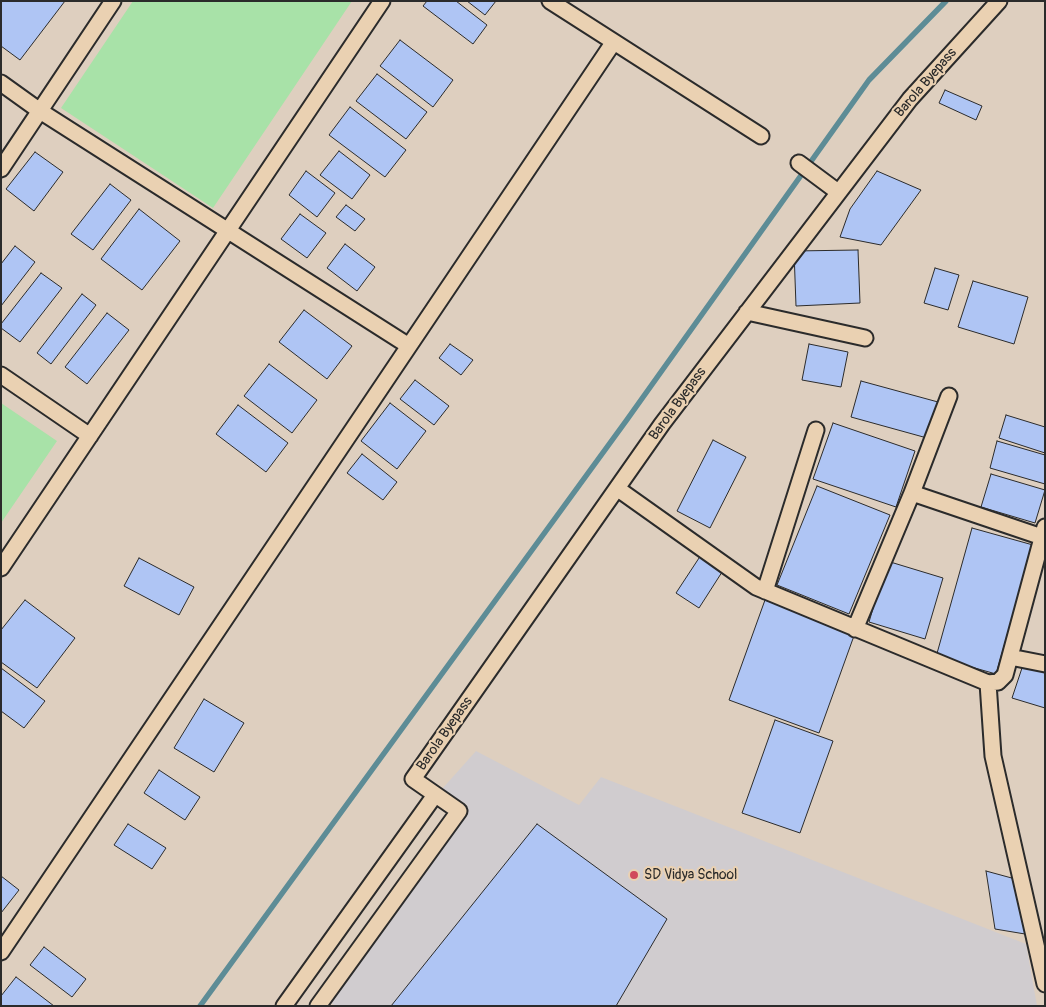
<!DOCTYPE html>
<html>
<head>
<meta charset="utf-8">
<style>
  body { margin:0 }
  #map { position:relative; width:1046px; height:1007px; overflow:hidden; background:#decfbf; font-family:Pangolin,sans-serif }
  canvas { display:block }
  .frame { position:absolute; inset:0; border:2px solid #2b2b2b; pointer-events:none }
</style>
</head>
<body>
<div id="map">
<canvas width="1046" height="1007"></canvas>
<div class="frame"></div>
</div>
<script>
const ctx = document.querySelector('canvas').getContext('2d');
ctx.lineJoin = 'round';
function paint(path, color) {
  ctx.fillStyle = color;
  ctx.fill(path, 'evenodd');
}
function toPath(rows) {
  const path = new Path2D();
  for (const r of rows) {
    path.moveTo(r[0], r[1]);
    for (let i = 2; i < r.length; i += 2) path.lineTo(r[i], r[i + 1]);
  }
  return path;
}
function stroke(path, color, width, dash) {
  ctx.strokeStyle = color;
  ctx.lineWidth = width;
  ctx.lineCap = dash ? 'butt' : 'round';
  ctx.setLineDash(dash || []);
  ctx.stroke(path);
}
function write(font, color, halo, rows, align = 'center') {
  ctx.font = font + ' Pangolin,sans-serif';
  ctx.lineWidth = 4;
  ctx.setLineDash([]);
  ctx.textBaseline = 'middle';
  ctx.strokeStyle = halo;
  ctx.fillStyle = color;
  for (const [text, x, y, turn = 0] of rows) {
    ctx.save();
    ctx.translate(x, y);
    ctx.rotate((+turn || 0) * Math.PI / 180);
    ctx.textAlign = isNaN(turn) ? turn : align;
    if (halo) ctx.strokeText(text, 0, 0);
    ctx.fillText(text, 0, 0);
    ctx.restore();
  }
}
paint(toPath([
  [476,751,579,805,601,777,1026,944,1037,1006,336,1006,330,1002,467,805,442,789]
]), '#d0cccf');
paint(toPath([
  [133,1,352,1,213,208,61,108],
  [1,403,57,441,1,523]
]), '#a8e2a8');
stroke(toPath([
  [200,1006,626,421,869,80,946,1]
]), '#5d8c96', 5.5);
const building = toPath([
  [1,1,65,1,20,60,1,46,1,1],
  [427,1,456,1,487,25,473,44,423,6,427,1],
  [467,1,496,1,485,15,467,1],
  [400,40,453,80,433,107,380,66,400,40],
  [377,74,427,112,406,139,356,101,377,74],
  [945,90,982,106,976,120,939,103,945,90],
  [350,107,406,150,385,177,329,135,350,107],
  [339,151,370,175,352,199,320,175,339,151],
  [35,152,63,172,34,211,6,189,35,152],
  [306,171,335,193,317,217,289,195,306,171],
  [877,171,921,190,881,245,840,237,850,209,877,171],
  [110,184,131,200,93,250,71,234,110,184],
  [346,205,365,219,355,231,336,217,346,205],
  [139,209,180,241,142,290,101,259,139,209],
  [300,214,326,233,307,258,281,239,300,214],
  [345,244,375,267,357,291,327,268,345,244],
  [15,246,35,262,1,306,1,264,15,246],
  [858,250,860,303,796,306,794,251,858,250],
  [935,268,959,275,948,310,924,303,935,268],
  [41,273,62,288,20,342,1,328,1,324,41,273],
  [973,281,1028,297,1014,344,958,327,973,281],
  [82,294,96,305,51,364,37,353,82,294],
  [304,310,352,346,327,379,279,342,304,310],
  [107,313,129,330,87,384,65,367,107,313],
  [450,344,473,360,461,375,439,358,450,344],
  [809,344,848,352,841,387,802,380,809,344],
  [269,364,317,400,292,433,244,396,269,364],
  [415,380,449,406,434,425,400,399,415,380],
  [861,381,938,402,927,438,851,417,861,381],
  [390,403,426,431,397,469,361,441,390,403],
  [238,405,288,443,266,472,216,434,238,405],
  [1006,415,1045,427,1045,453,999,438,1006,415],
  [833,423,915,451,896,507,813,479,833,423],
  [713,440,746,457,710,528,677,511,713,440],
  [997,441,1045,455,1045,484,990,468,997,441],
  [362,454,397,482,383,500,347,473,362,454],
  [991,474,1045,490,1035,523,981,507,991,474],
  [817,486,890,515,849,614,777,585,817,486],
  [972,528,1033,545,996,674,936,657,972,528],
  [701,555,724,569,699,608,676,593,701,555],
  [139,558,194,587,179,615,124,586,139,558],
  [887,561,943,578,925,639,869,622,887,561],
  [25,600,75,638,37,688,1,662,1,630,25,600],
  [765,600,855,633,819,733,729,700,765,600],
  [1023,665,1045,672,1045,708,1012,698,1023,665],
  [1,668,45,701,24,728,1,711,1,668],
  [204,699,244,723,214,772,174,748,204,699],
  [775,720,833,741,800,833,742,813,775,720],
  [159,770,200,797,185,820,144,793,159,770],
  [128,824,166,848,152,869,114,845,128,824],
  [537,824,667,919,616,1006,391,1006,537,824],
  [986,871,1019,880,1031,935,995,929,986,871],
  [1,876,19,890,1,913,1,876],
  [44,947,86,979,72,997,30,965,44,947],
  [16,977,54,1006,1,1006,1,996,16,977]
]);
paint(building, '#afc5f4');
stroke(building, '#2b2b2b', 1);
const street = toPath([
  [550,1,761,136],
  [1,83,40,111,409,346],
  [799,163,838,192],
  [1,169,113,1],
  [747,312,865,338],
  [1,375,90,436],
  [618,489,756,587,988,683,998,682,1005,675,1045,527],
  [912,493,1042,537],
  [1,568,382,1],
  [765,591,816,430],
  [855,629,912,493,949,396],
  [1010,657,1045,664],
  [988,683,993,756,1045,984],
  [1,952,613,43],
  [284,1006,435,795],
  [318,1006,459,811,413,779,662,424,910,99,999,1]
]);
stroke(street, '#2b2b2b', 19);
stroke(street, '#ead1b2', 15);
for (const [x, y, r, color] of [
  [634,875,5,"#d1495b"]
]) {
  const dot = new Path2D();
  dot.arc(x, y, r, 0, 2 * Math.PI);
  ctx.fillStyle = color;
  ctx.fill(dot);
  stroke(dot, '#ead1b2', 2);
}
write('14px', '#2b2b2b', '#ead1b2', [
  ["Barola Byepass",926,83,-49],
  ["Barola Byepass",678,404,-54],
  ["Barola Byepass",445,734,-55]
]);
write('14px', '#2b2b2b', '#ead1b2', [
  ["SD Vidya School",644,875]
], 'left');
</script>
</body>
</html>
